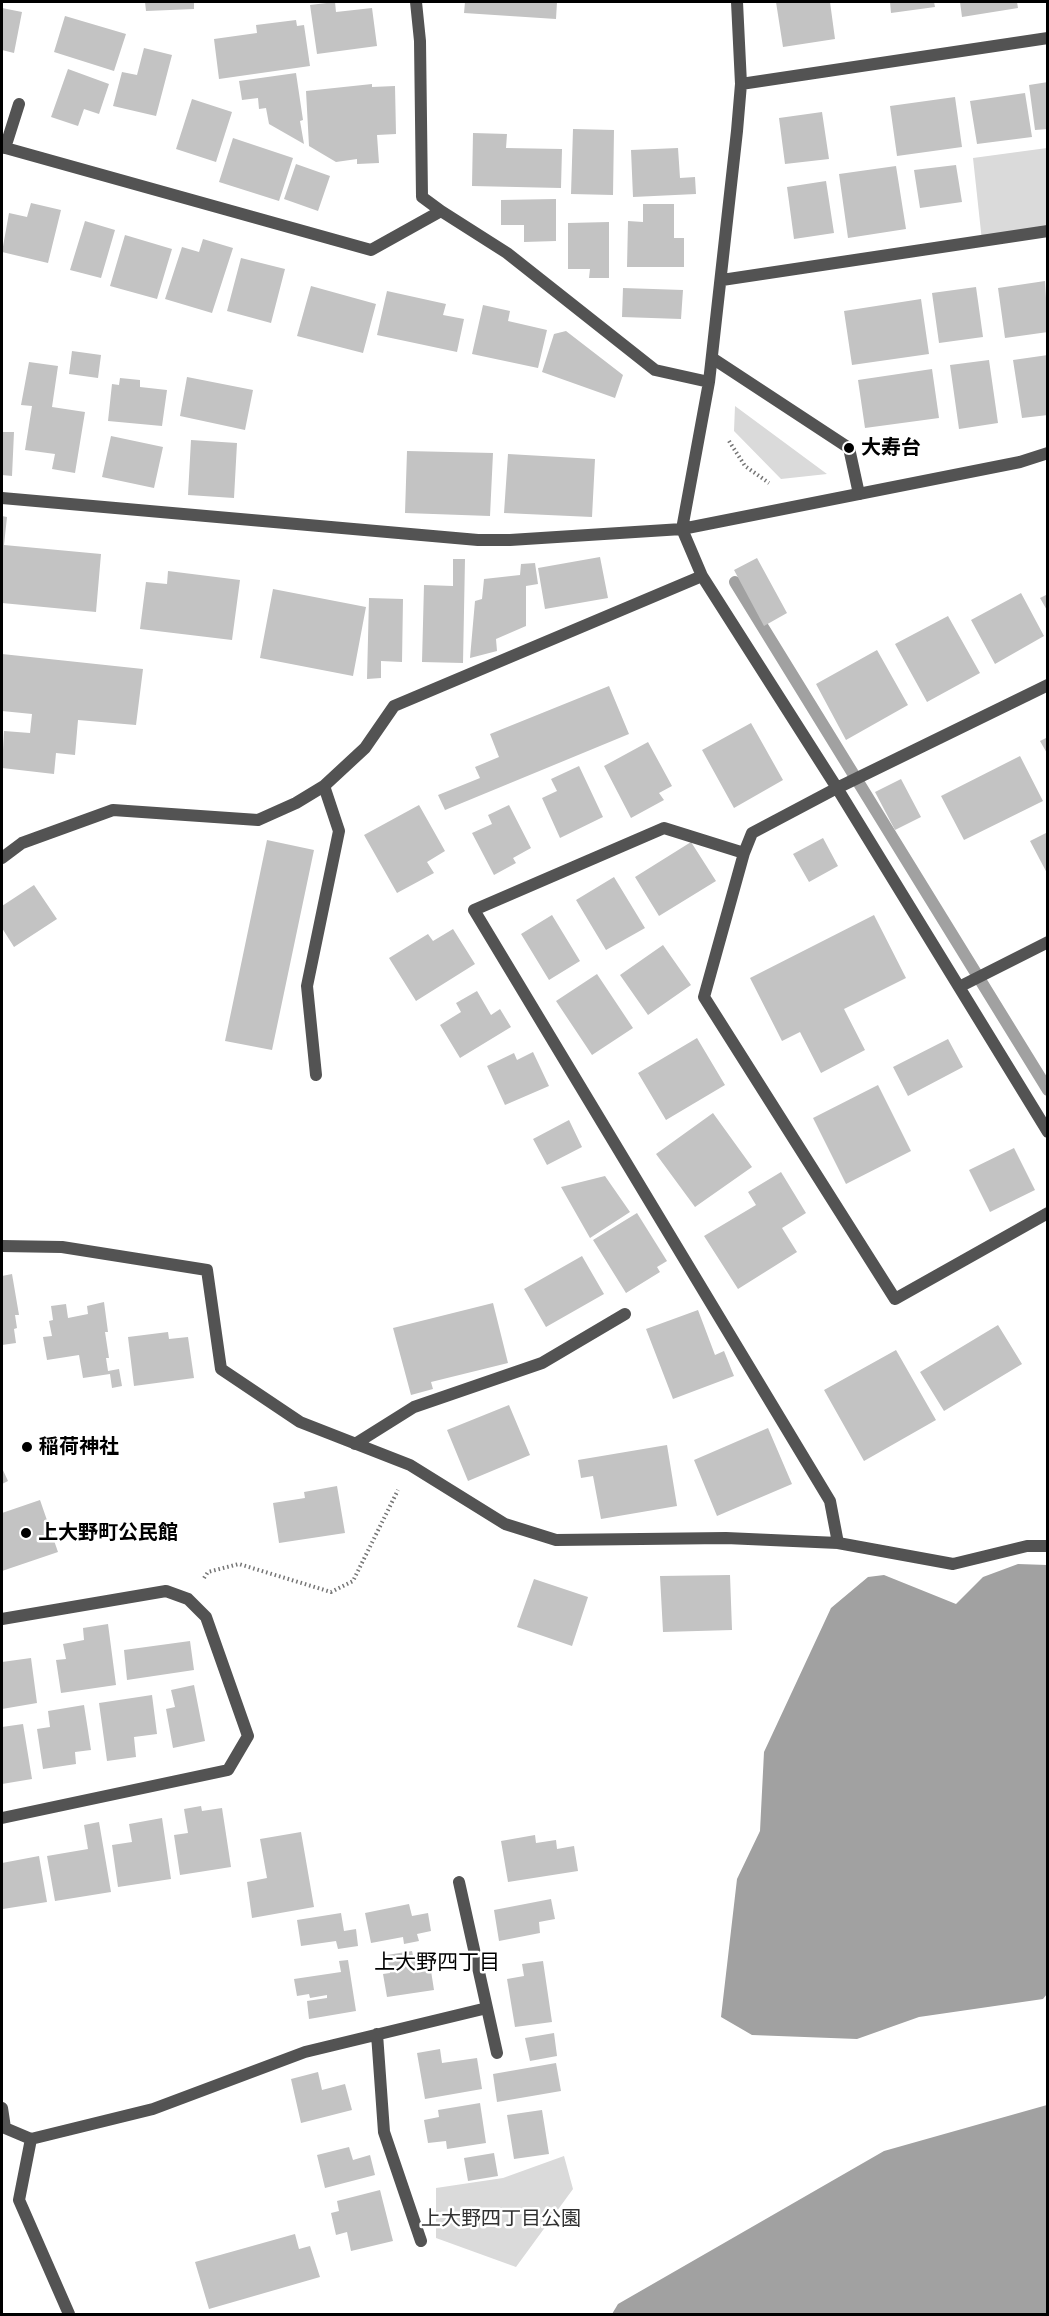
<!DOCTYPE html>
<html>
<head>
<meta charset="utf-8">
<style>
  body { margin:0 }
  #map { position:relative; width:1049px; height:2316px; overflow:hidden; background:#fff; font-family:Raleway,sans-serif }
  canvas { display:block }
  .frame { position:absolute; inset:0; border:3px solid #000; pointer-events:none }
</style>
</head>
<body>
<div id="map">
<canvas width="1049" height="2316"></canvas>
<div class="frame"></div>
</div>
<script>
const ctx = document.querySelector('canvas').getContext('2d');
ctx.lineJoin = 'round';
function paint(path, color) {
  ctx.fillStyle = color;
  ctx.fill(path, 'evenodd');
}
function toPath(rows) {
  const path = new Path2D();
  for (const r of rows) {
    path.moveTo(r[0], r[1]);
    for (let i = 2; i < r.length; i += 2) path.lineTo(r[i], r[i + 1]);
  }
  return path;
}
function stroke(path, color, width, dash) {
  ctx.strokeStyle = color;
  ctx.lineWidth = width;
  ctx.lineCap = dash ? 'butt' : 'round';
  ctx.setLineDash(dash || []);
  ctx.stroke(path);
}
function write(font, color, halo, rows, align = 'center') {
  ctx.font = font + ' Raleway,"Noto Sans JP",sans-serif';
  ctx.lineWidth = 5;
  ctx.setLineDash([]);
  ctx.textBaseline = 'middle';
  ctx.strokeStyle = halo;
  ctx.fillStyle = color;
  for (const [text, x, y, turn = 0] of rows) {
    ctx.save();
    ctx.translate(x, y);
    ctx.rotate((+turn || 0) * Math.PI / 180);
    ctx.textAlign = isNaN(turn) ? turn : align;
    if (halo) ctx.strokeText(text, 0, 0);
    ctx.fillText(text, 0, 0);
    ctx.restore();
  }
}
paint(toPath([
  [1047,148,1047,226,982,241,973,158],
  [735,406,827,474,781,479,734,431],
  [564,2156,573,2189,516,2267,436,2238,436,2188,503,2178]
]), '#dadada');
paint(toPath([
  [1018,1564,1047,1565,1047,1994,1043,1999,919,2017,857,2039,752,2035,721,2017,737,1879,760,1831,764,1752,831,1608,868,1577,884,1575,956,1604,983,1577],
  [1047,2105,1047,2314,612,2314,618,2304,884,2151]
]), '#a1a1a1');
stroke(toPath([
  [735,582,1048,1090]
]), '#a1a1a1', 12);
paint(toPath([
  [145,2,194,2,194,9,146,11],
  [335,2,336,12,372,8,377,46,317,54,310,5],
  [465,2,557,2,556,19,464,13],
  [776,2,830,2,835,39,783,47],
  [890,2,934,2,935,7,891,13],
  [960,2,1017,2,1018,8,962,17],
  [2,8,22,12,14,53,2,50],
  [65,16,126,34,114,71,54,52],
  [296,20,297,26,304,25,310,66,219,79,214,39,257,33,256,25],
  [144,48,172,55,156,116,113,106,122,72,137,75],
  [68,69,109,84,99,114,84,109,78,126,51,117],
  [296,73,303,120,300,121,304,144,269,124,266,108,259,109,258,98,242,100,239,81],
  [1048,82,1048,129,1035,130,1029,85],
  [372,84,372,87,395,86,396,134,377,135,379,163,357,164,357,159,336,162,309,146,306,91],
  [1025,93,1032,137,977,144,970,101],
  [955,97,962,147,897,156,890,106],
  [192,99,232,112,216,162,176,149],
  [822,112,829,159,785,164,779,118],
  [573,129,614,130,613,195,571,194],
  [473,133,507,134,506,148,562,149,561,188,472,186],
  [233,138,293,158,279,201,219,182],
  [678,148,680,178,695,177,696,194,633,197,631,150],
  [296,164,330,176,318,211,284,199],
  [956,165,962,202,920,208,914,170],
  [896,166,906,229,848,238,839,174],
  [826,181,834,233,794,239,787,187],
  [556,199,556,241,524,242,524,225,501,225,501,200],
  [31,203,61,210,48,263,2,252,9,213,27,217],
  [643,204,674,204,674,238,684,238,684,267,627,267,628,221,643,222],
  [85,221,115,230,101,278,70,270],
  [609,222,609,278,589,278,590,269,568,269,568,223],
  [125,235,172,249,157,299,110,286],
  [203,239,233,248,212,313,165,299,182,247,199,252],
  [241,258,285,269,271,323,227,311],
  [1045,281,1048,332,1005,338,998,288],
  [311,286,376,304,363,353,297,336],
  [976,287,983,337,939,343,932,293],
  [623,288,683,290,681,319,622,317],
  [387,291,446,304,443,315,464,319,457,352,377,335],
  [921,299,929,354,852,365,844,311],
  [483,305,510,311,508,321,547,330,538,368,472,354],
  [566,331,623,375,615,398,542,372,554,334],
  [72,351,101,355,98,378,69,374],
  [1048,355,1048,415,1022,418,1013,360],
  [989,360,998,423,959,429,950,365],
  [29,362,58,366,52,407,85,412,75,473,52,469,55,454,25,450,32,406,21,405],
  [932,369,939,418,865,428,858,380],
  [187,377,253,390,245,430,180,416],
  [120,378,140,380,140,387,167,390,162,426,108,421,112,384,119,385],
  [2,432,14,432,12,476,2,475],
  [111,436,163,447,154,488,102,477],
  [191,440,237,443,234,498,188,495],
  [407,451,493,453,490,516,405,513],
  [508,454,595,459,592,517,504,513],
  [2,516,7,517,4,545,101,554,96,612,2,603],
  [600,557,608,598,545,609,538,568],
  [757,558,787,613,764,626,734,570],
  [453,559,465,559,463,663,422,662,424,585,453,586],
  [535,563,538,584,526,586,526,626,496,639,497,651,470,658,475,601,482,599,484,579,520,575,521,564],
  [168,571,240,580,232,640,140,629,146,582,167,584],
  [273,589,366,607,353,676,260,658],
  [1021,593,1044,636,995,664,971,620],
  [1048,594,1048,612,1040,598],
  [369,598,403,599,402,662,381,661,381,678,367,679],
  [948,616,980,673,927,702,895,644],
  [877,650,908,705,846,740,816,684],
  [2,654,143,669,136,725,78,720,75,755,56,753,54,774,2,768,4,731,30,733,32,714,2,711],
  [609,686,629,734,445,810,438,795,480,778,475,767,499,757,490,734],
  [751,723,783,780,734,808,702,750],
  [1048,737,1048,755,1040,741],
  [648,742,672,786,659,793,664,800,631,818,604,766],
  [1020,756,1043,801,964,840,941,796],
  [579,766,603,817,560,838,542,798,557,791,551,779],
  [901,779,921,817,895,830,875,792],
  [419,805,445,851,427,862,434,873,397,893,364,835],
  [509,805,531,848,513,858,516,863,494,875,472,833,492,824,488,815],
  [1048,832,1048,875,1030,841],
  [823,838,838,866,809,882,793,854],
  [267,840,314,850,272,1050,225,1041],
  [691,842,716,881,659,916,635,877],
  [614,877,645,928,606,950,576,900],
  [34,885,57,919,14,947,2,928,2,906],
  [552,915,580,961,549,980,521,934],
  [874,915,906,978,844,1009,865,1050,821,1073,800,1032,782,1041,750,978],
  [453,929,475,964,416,1001,389,958,428,934,433,941],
  [663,945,691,985,648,1015,620,975],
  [597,974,633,1028,592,1055,556,1001],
  [477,991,491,1015,500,1009,511,1027,460,1058,440,1025,461,1012,456,1003],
  [697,1038,725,1085,666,1120,638,1073],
  [948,1039,963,1067,908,1096,893,1067],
  [533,1052,549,1086,505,1105,487,1066,514,1053,517,1060],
  [878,1085,911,1151,846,1184,813,1118],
  [713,1113,752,1167,695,1207,656,1154],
  [569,1120,582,1147,547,1165,533,1139],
  [1014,1148,1035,1190,990,1212,969,1170],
  [781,1172,806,1213,782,1228,797,1252,738,1289,704,1236,756,1205,748,1192],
  [605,1176,630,1212,590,1238,561,1187],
  [637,1213,667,1261,657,1267,660,1272,626,1293,593,1240],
  [582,1256,604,1294,546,1327,524,1289],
  [12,1274,19,1315,15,1315,17,1328,14,1329,16,1343,2,1345,2,1276],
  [104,1302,108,1332,105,1332,109,1358,106,1358,108,1371,119,1369,122,1386,112,1388,110,1374,83,1378,79,1355,47,1360,43,1337,52,1336,49,1321,53,1320,51,1306,66,1304,68,1318,88,1314,87,1306],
  [493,1303,508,1363,431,1382,433,1389,411,1395,393,1328],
  [698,1310,715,1355,724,1351,734,1376,673,1399,646,1329],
  [998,1325,1022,1364,944,1411,920,1372],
  [168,1332,169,1339,188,1337,194,1378,134,1386,128,1337],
  [896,1350,936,1420,864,1461,824,1390],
  [509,1405,530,1455,468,1481,447,1430],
  [768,1428,792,1484,717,1516,694,1460],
  [667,1445,677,1506,601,1519,593,1476,581,1478,578,1460],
  [2,1468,8,1481,2,1484],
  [337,1486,345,1533,279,1543,273,1503,305,1498,304,1492],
  [40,1500,58,1552,2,1571,2,1513],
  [730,1575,732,1630,663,1632,660,1576],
  [534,1579,588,1597,572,1646,517,1627],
  [108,1624,116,1685,61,1693,56,1660,66,1659,63,1644,84,1640,83,1628],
  [190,1641,194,1670,127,1680,124,1650],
  [31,1658,37,1703,2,1709,2,1662],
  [194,1685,205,1741,173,1748,166,1709,175,1707,171,1690],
  [152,1695,157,1734,134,1737,136,1757,107,1761,99,1703],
  [84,1705,91,1750,75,1752,76,1764,43,1769,37,1729,50,1727,48,1711],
  [23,1724,32,1779,2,1784,2,1727],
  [201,1806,202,1811,222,1808,231,1867,180,1875,174,1835,188,1833,184,1809],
  [162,1818,171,1879,118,1887,112,1845,132,1842,129,1824],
  [99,1822,111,1892,55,1901,47,1856,88,1849,84,1825],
  [301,1832,314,1907,252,1918,247,1882,267,1878,260,1839],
  [535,1835,536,1843,556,1840,557,1849,574,1846,578,1871,508,1882,501,1841],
  [39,1856,47,1902,3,1909,2,1863],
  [551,1899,555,1919,539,1922,540,1933,499,1941,494,1910],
  [409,1904,412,1916,428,1913,431,1931,417,1934,419,1941,404,1944,403,1937,371,1943,365,1913],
  [341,1913,344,1931,356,1929,358,1946,338,1949,336,1941,301,1946,297,1920],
  [412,1951,414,1960,429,1958,434,1990,387,1997,383,1974,390,1973,387,1955],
  [348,1960,356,2011,309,2019,307,2001,327,1998,327,1995,310,1998,309,1994,297,1996,294,1979,341,1972,339,1961],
  [543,1961,552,2022,515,2027,507,1979,524,1976,522,1964],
  [554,2033,557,2056,530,2061,525,2038],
  [440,2049,442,2063,477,2058,482,2089,425,2099,417,2053],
  [556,2063,561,2091,497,2102,493,2074],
  [318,2072,322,2090,345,2084,352,2110,301,2123,291,2079],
  [480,2103,486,2143,447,2149,446,2141,428,2143,424,2120,439,2117,438,2110],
  [542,2110,549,2154,514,2159,507,2115],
  [349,2147,353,2160,370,2155,375,2175,325,2188,317,2155],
  [494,2153,498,2176,468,2181,464,2158],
  [380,2190,393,2241,351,2251,347,2232,336,2235,331,2213,339,2211,337,2201],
  [295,2234,299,2249,310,2246,320,2277,209,2309,195,2262]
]), '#c3c3c3');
stroke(toPath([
  [729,441,745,466,769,483],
  [204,1578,208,1572,239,1564,331,1592,353,1581,398,1490]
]), '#757575', 4, [1.5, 3]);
stroke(toPath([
  [712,358,849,448,859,494]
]), '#535353', 12);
stroke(toPath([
  [416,2,420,41,422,197,441,211],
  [737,2,741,84,737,131,709,382,682,529,702,576,837,788,1048,1132],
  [741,84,1048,38],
  [2,147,371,250,441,211,507,253,655,370,709,382],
  [5,148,19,104],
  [722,280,1048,231],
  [2,498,478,540,510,540,682,529,1020,462,1048,453],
  [1048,685,837,788,752,833,744,853,704,997,895,1299,1048,1213],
  [744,853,664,828,474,910,830,1501,838,1543],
  [2,858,22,843,113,810,258,820,296,803,324,786,365,748,394,706,702,576],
  [959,987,1048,942],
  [316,1075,307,986,339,831,324,786],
  [2,1246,62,1247,207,1270,221,1369,300,1422,410,1465,505,1524,556,1540,726,1538,838,1543,953,1564,1027,1546,1048,1546],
  [355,1444,414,1407,542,1363,625,1314],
  [2,1619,166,1591,188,1599,206,1617,248,1736,228,1770,2,1818],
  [459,1882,497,2053],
  [377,2034,384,2132,421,2241],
  [2,2108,5,2128,31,2139,153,2109,305,2052,487,2008],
  [31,2139,19,2200,69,2314]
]), '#535353', 12);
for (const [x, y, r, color] of [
  [849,448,6,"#000"],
  [27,1447,6,"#000"],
  [26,1533,6,"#000"]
]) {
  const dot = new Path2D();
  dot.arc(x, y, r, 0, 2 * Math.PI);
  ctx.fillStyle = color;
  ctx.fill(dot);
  stroke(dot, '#fff', 2);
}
write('bold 20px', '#000', '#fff', [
  ["大寿台",861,448],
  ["稲荷神社",39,1447],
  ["上大野町公民館",38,1533]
], 'left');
write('20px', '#313131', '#fff', [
  ["上大野四丁目公園",501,2219]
]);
write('21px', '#000', '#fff', [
  ["上大野四丁目",437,1963]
]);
</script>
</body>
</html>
